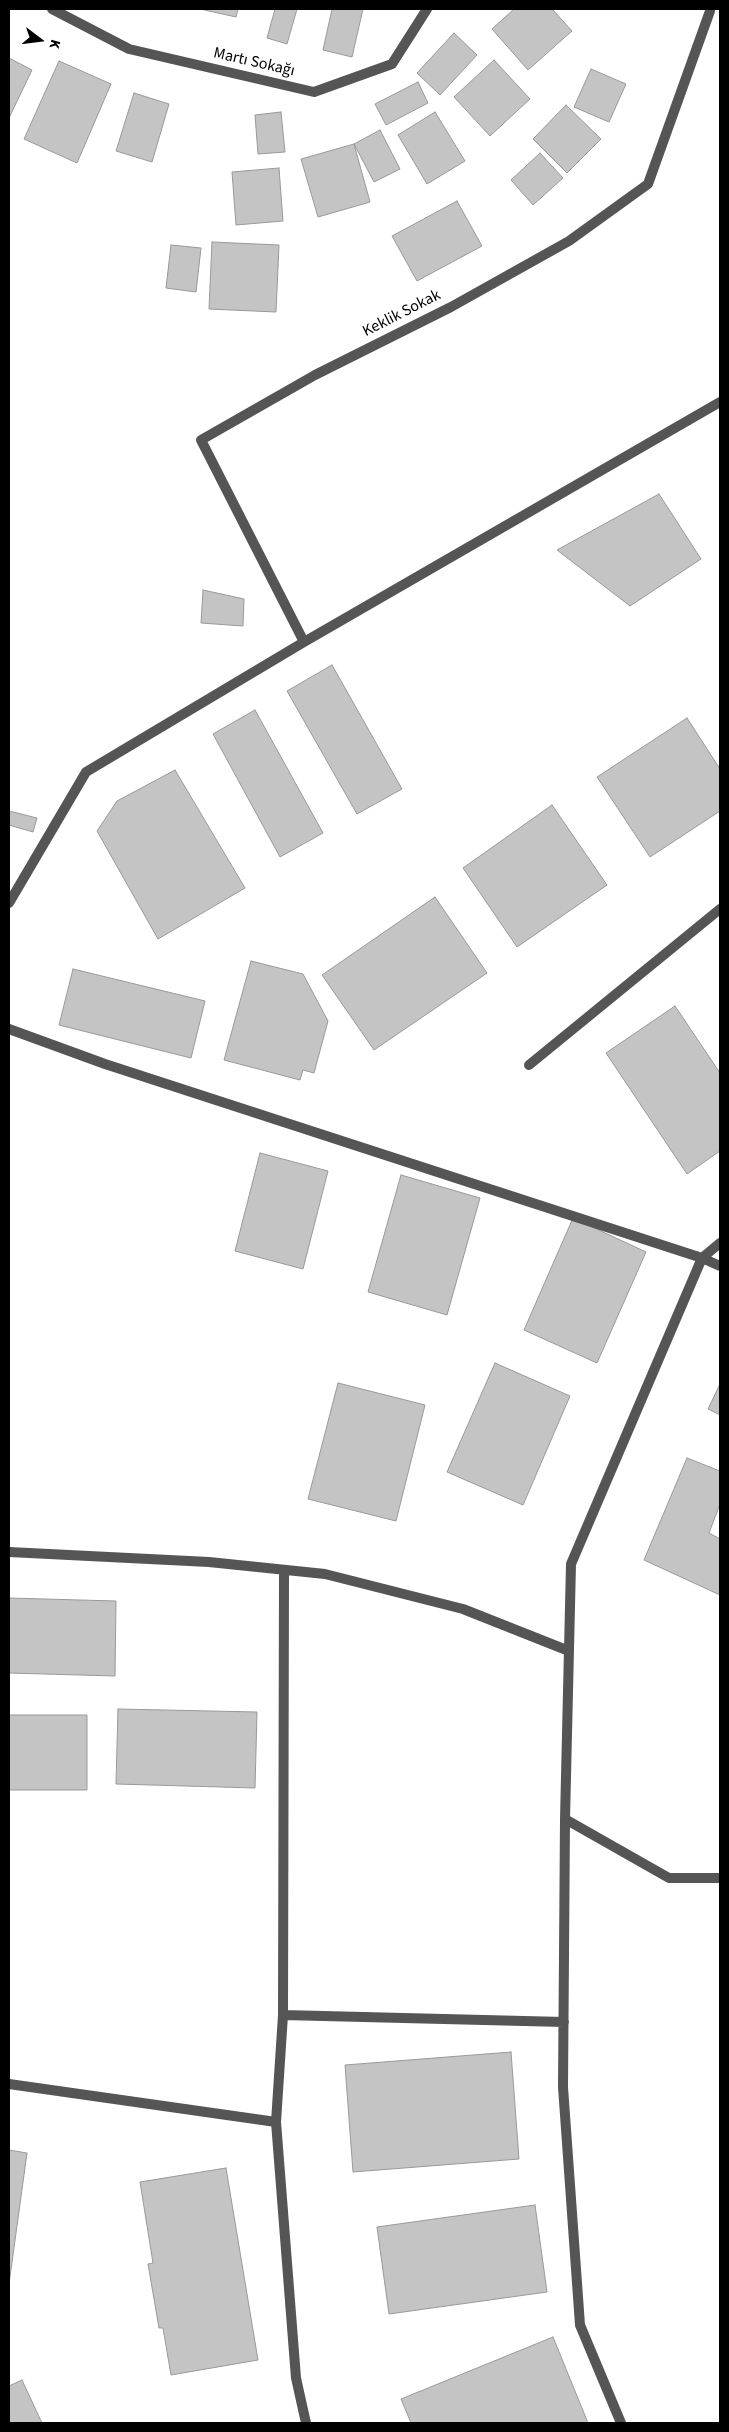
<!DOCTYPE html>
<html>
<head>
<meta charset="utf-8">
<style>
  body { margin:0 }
  #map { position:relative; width:729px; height:2432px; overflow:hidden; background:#fff; font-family:"Source Sans 3",sans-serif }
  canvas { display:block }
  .frame { position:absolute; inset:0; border:10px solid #000; pointer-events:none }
  .north { position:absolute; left:15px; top:15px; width:50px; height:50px; -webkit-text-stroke:4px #fff; paint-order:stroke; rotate:105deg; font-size:14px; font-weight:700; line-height:20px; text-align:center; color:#000 }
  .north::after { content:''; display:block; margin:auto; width:18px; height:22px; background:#000; clip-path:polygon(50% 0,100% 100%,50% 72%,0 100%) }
</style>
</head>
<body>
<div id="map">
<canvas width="729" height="2432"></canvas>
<div class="frame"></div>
<div class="north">K</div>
</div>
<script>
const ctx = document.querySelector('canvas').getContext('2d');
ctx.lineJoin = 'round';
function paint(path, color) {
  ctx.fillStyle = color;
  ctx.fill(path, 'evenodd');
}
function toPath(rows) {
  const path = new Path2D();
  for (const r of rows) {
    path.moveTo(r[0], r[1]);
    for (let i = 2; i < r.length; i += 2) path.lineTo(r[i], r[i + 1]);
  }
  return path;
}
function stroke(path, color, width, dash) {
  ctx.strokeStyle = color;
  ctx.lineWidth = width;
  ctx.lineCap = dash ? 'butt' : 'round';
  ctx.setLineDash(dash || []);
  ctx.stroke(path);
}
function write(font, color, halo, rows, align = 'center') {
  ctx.font = font + ' "Source Sans 3",sans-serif';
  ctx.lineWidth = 4;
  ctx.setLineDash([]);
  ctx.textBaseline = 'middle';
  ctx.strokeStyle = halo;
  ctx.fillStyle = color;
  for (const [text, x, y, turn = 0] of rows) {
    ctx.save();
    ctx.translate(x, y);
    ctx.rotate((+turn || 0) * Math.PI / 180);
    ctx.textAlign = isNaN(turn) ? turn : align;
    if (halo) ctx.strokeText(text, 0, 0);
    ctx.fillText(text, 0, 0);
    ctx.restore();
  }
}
const building = toPath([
  [200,9,238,9,236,17,200,9],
  [275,9,297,9,287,44,267,38,275,9],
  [332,9,363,9,352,57,323,50,332,9],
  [514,9,552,9,572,31,528,70,492,29,514,9],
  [454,33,477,55,440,95,417,73,454,33],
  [9,58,32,70,9,118,9,58],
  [494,60,530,99,490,136,454,97,494,60],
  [59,61,111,84,77,163,24,139,59,61],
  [591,69,626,84,609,122,574,107,591,69],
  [418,82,428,103,386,125,375,104,418,82],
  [134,93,169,104,152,162,116,151,134,93],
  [566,105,601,139,567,173,533,139,566,105],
  [281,112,285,152,258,154,255,115,281,112],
  [435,112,465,161,427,184,398,135,435,112],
  [380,130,400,169,374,182,354,144,380,130],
  [354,144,370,202,318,217,301,159,354,144],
  [540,153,563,178,533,205,511,180,540,153],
  [279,168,283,221,236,225,232,172,279,168],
  [457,201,482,246,417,281,392,236,457,201],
  [212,242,279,245,276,312,209,309,212,242],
  [171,245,201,248,196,292,166,288,171,245],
  [659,494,701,559,630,606,557,550,659,494],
  [203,590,244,599,243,626,201,623,203,590],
  [332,665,402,789,357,814,287,691,332,665],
  [255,710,323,833,280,857,213,734,255,710],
  [687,718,720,769,720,811,650,857,597,777,687,718],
  [175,770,245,888,158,939,97,831,117,801,175,770],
  [552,805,607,885,517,947,463,868,552,805],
  [9,811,37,818,33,832,9,825,9,811],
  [435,897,487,973,374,1050,322,975,435,897],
  [251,961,303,974,328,1021,314,1073,303,1070,300,1080,224,1060,251,961],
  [73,969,205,1001,191,1058,59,1025,73,969],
  [675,1006,720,1073,720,1151,687,1174,606,1053,675,1006],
  [260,1153,328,1171,303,1269,235,1251,260,1153],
  [401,1175,480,1198,447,1315,368,1292,401,1175],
  [573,1218,646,1252,597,1363,524,1330,573,1218],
  [495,1363,570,1396,523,1505,447,1472,495,1363],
  [338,1383,425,1405,396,1521,308,1499,338,1383],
  [720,1384,720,1415,708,1409,720,1384],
  [687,1458,720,1471,720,1504,709,1533,720,1539,720,1595,644,1560,687,1458],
  [9,1598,116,1601,115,1676,9,1673,9,1598],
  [118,1709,257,1712,255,1788,116,1784,118,1709],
  [9,1715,87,1715,87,1790,9,1790,9,1715],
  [511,2052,519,2159,353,2172,345,2065,511,2052],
  [9,2150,27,2153,9,2284,9,2150],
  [226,2168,258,2360,171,2375,163,2328,159,2328,148,2264,153,2263,140,2182,226,2168],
  [535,2205,547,2292,389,2314,377,2227,535,2205],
  [553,2337,588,2423,411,2423,401,2399,553,2337],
  [22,2380,42,2423,9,2423,9,2386,22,2380]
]);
paint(building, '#c4c4c4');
stroke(building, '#999', 1);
stroke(toPath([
  [52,9,129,49,314,92,392,64,427,9],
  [304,642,201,440,315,375,451,307,569,241,648,184,710,11],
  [9,903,86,772,304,642,720,402],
  [9,1029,105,1064,702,1258,720,1266],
  [529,1065,720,909],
  [9,1552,209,1562,325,1574,463,1609,569,1651],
  [284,1570,283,2015,276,2122,296,2378,306,2423],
  [565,1819,669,1878,720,1878],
  [283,2015,564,2022],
  [9,2084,276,2122],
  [621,2423,580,2325,563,2087,565,1819,571,1564,702,1258,720,1243]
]), '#555', 10);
write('16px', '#000', '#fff', [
  ["Martı Sokağı",254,63,13],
  ["Keklik Sokak",402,314,-27]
]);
</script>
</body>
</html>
